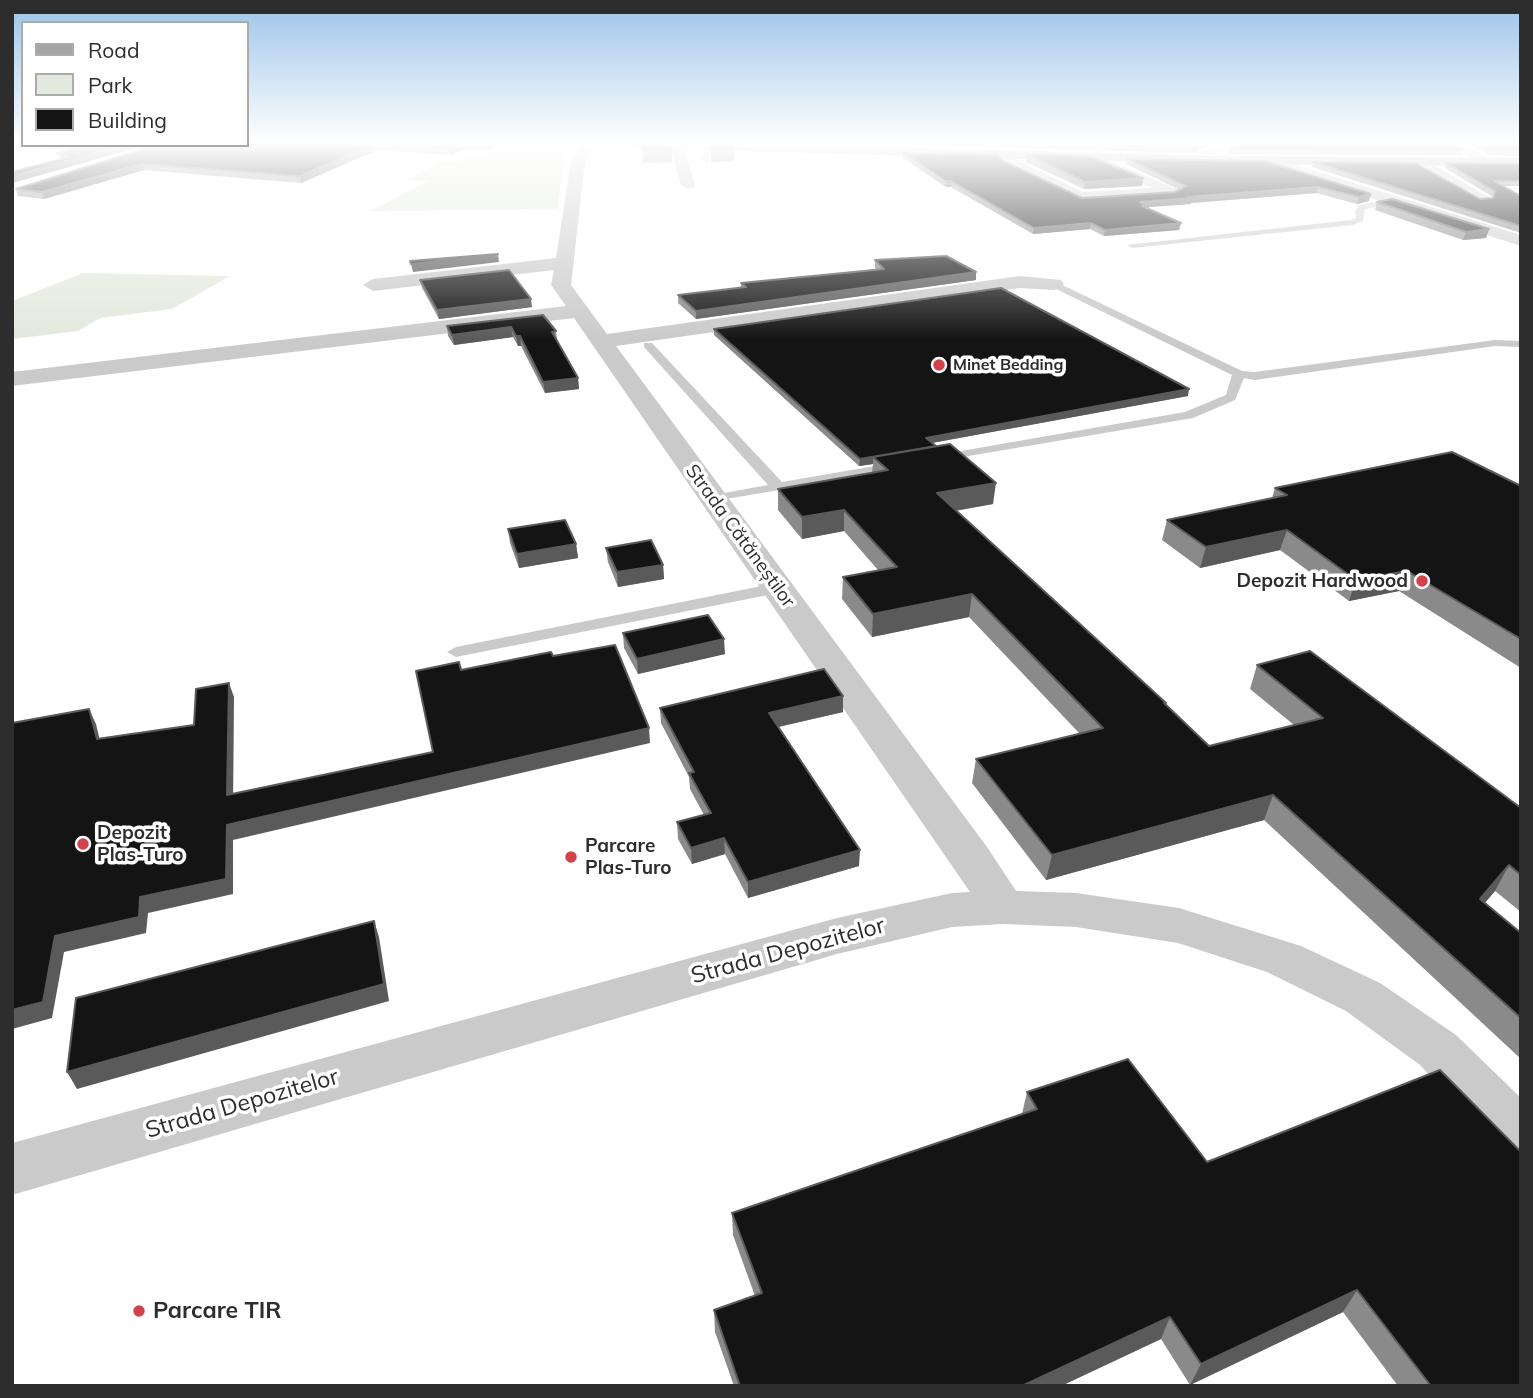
<!DOCTYPE html>
<html>
<head>
<meta charset="utf-8">
<style>
  body { margin:0 }
  #map { position:relative; width:1533px; height:1398px; overflow:hidden; background:#fff; font-family:Mulish,sans-serif }
  canvas { display:block }
  .frame { position:absolute; inset:0; border:14px solid #2d2d2d; pointer-events:none }
  .legend { position:absolute; left:21px; top:21px; width:228px; height:126px; box-sizing:border-box; background:#fff; border:2px solid #ababab; margin:0; padding:9px 12px; list-style:none; font-size:21px; color:#2d2d2d }
  .legend li { display:flex; align-items:center; gap:14px; height:35px }
  .legend b { width:35px; border:2px solid #ababab }
</style>
</head>
<body>
<div id="map">
<canvas width="1533" height="1398"></canvas>
<div class="frame"></div>
<ul class="legend">
<li><b style="height:9px;background:#a5a5a5"></b>Road</li>
<li><b style="height:19px;background:#e3e9dd"></b>Park</li>
<li><b style="height:19px;background:#141414"></b>Building</li>
</ul>
</div>
<script>
const ctx = document.querySelector('canvas').getContext('2d');
ctx.lineJoin = 'round';
function paint(path, color) {
  ctx.fillStyle = color;
  ctx.fill(path, 'evenodd');
}
function toPath(rows) {
  const path = new Path2D();
  for (const r of rows) {
    path.moveTo(r[0], r[1]);
    for (let i = 2; i < r.length; i += 2) path.lineTo(r[i], r[i + 1]);
  }
  return path;
}
function stroke(path, color, width, dash) {
  ctx.strokeStyle = color;
  ctx.lineWidth = width;
  ctx.lineCap = dash ? 'butt' : 'round';
  ctx.setLineDash(dash || []);
  ctx.stroke(path);
}
function write(font, color, halo, rows, align = 'center') {
  ctx.font = font + ' Mulish,sans-serif';
  ctx.lineWidth = 7;
  ctx.setLineDash([]);
  ctx.textBaseline = 'middle';
  ctx.strokeStyle = halo;
  ctx.fillStyle = color;
  for (const [text, x, y, turn = 0] of rows) {
    ctx.save();
    ctx.translate(x, y);
    ctx.rotate((+turn || 0) * Math.PI / 180);
    ctx.textAlign = isNaN(turn) ? turn : align;
    if (halo) ctx.strokeText(text, 0, 0);
    ctx.fillText(text, 0, 0);
    ctx.restore();
  }
}
paint(toPath([
  [501,144,567,147,557,209,371,211,428,181,405,180,445,161,460,161,475,153,484,154],
  [83,273,230,276,172,309,100,318,78,331,12,339,12,301]
]), '#e3e9dd');
paint(toPath([
  [734,146,736,149,710,154,708,162,701,160,704,150,734,146],
  [1394,199,1397,203,1365,209,1363,221,1352,225,1132,248,1127,245,1351,220,1356,218,1355,211,1359,205,1394,199],
  [1054,281,1242,371,1255,372,1495,340,1521,341,1521,347,1495,346,1255,380,1244,378,1235,400,1193,418,933,462,931,459,938,455,1185,412,1226,395,1232,375,1050,286,1050,282,1054,281],
  [644,343,652,343,782,482,898,462,905,466,898,470,708,502,708,496,768,485,644,347,644,343],
  [777,583,783,584,785,588,783,592,456,657,447,652,456,647,777,583]
]), '#cacaca');
paint(toPath([
  [584,144,598,144,585,161,571,285,607,334,1020,276,1061,280,1064,284,1054,290,1020,288,616,346,987,847,1016,891,1076,893,1179,908,1301,946,1380,983,1456,1035,1521,1098,1521,1160,1501,1153,1420,1065,1346,1011,1267,972,1178,943,1076,927,1003,924,952,927,837,954,12,1195,12,1143,837,918,952,893,970,892,574,318,12,386,12,372,566,306,551,285,554,270,373,291,363,285,373,279,556,258,571,161,584,144],
  [670,144,683,145,695,185,693,188,688,189,681,185,670,144],
  [1220,144,1234,144,1233,150,1206,156,1199,152,1220,144],
  [1446,144,1463,144,1497,162,1485,165,1446,144],
  [998,152,1008,152,1013,158,1083,192,1153,188,1093,163,1091,160,1098,156,1182,191,1174,196,1081,202,1003,164,996,155,998,152],
  [1260,157,1270,157,1521,235,1521,246,1260,163,1260,157],
  [1412,158,1422,158,1492,199,1489,202,1479,202,1412,164,1412,158]
]), '#cacaca');
paint(toPath([
  [631,144,786,144,1204,156,1521,158,1521,166,1204,164,638,148,631,144]
]), '#a5a5a5');
paint(toPath([
  [12,144,23,144,23,145,146,145,12,183,61,159,57,153,70,150,12,145],
  [247,144,499,144,488,150,465,149,451,155,377,150,301,183,144,170,44,199,18,196,16,189,157,145],
  [642,144,672,151,672,162,643,163],
  [882,144,1213,144,1198,150,1197,153],
  [1468,144,1521,144,1521,156,1490,155],
  [734,149,734,161,711,162,711,150],
  [1230,149,1463,150,1461,155,1229,154],
  [903,153,1003,161,1082,198,1175,192,1180,190,1126,164,1127,159,1265,161,1369,201,1357,204,1316,193,1191,203,1191,204,1149,207,1148,209,1181,223,1179,230,1104,236,1090,229,1033,234,951,187,946,187,903,158],
  [1027,154,1143,178,1142,186,1084,189,1026,162],
  [1313,162,1480,199,1493,198,1493,197,1445,168,1446,163,1521,164,1521,186,1503,186,1521,196,1521,233,1312,167],
  [1377,202,1489,229,1486,238,1463,240,1375,210],
  [875,260,976,272,976,280,696,319,678,303,678,295,741,288,741,283,877,270,875,268],
  [420,280,532,307,439,319,422,288],
  [543,315,556,331,557,340,578,378,579,389,545,393,521,346,518,346,513,337,454,345,448,336,447,326],
  [714,329,1188,396,932,443,993,504,956,511,1166,703,1166,705,1209,746,1294,725,1250,689,1257,665,1521,808,1521,912,1495,891,1485,903,1521,933,1521,1059,1264,820,1046,880,972,783,976,759,1080,734,969,617,872,637,842,599,843,577,878,570,844,531,802,539,778,510,778,489,872,473,873,464,859,466,714,335],
  [1521,486,1521,668,1399,591,1349,601,1280,550,1200,568,1162,540,1167,520,1272,498,1275,488],
  [508,529,576,544,578,558,519,568,510,543],
  [606,548,663,565,664,579,618,587,608,562],
  [623,633,725,654,638,674,624,648],
  [843,696,843,712,778,727,859,866,748,898,725,854,692,864,678,839,677,822,704,815,690,789,689,777,661,723,660,708],
  [1027,1092,1207,1162,1521,1386,1398,1386,1343,1312,1190,1385,1161,1339,1061,1386,734,1386,715,1332,714,1310,755,1296,733,1235,732,1213,1022,1114]
]), '#8a8a8a');
paint(toPath([
  [376,144,377,150,301,183,300,176],
  [461,144,464,144,465,149,451,155,450,149],
  [487,144,499,144,488,150],
  [1201,144,1213,144,1198,150,1199,145],
  [123,145,146,145,12,183,12,176],
  [142,164,144,170,44,199,42,192],
  [1143,178,1142,186,1084,189,1085,182],
  [946,181,951,181,951,187,946,187],
  [1318,187,1316,193,1191,203,1191,204,1149,207,1148,212,1140,202,1188,197],
  [1371,194,1369,201,1357,204,1359,197],
  [1091,223,1090,229,1033,234,1034,228],
  [1181,223,1179,230,1104,236,1105,230],
  [1489,229,1486,238,1463,240,1466,232],
  [498,254,499,262,413,272,411,264],
  [976,272,976,280,696,319,696,311],
  [531,299,532,307,439,319,437,310],
  [511,327,513,337,454,345,452,335],
  [516,336,520,336,521,346,518,346],
  [578,378,579,389,545,393,543,382],
  [1189,389,1188,396,926,444,926,438],
  [936,446,873,457,873,464,859,466,860,459],
  [996,483,993,504,935,514,937,493],
  [844,510,844,531,802,539,802,517],
  [1287,530,1280,550,1200,568,1206,547],
  [576,544,578,558,519,568,517,554],
  [663,565,664,579,618,587,617,572],
  [1407,571,1399,591,1349,601,1356,580],
  [972,594,969,617,872,637,873,614],
  [724,639,725,654,638,674,637,659],
  [229,683,234,697,233,811,227,795],
  [843,696,843,712,769,729,769,713],
  [89,709,96,724,103,754,97,739],
  [649,728,650,743,233,840,233,894,148,913,146,933,64,952,52,1018,12,1029,12,1010,55,936,227,825],
  [1273,795,1264,820,1046,880,1052,855],
  [724,838,725,854,692,864,691,848],
  [860,850,859,866,748,898,748,882],
  [1509,865,1495,891,1466,924,1480,899],
  [374,921,379,937,389,1001,77,1089,67,1072],
  [1357,1290,1343,1312,1190,1385,1201,1364],
  [1170,1317,1161,1339,1061,1386,1022,1386]
]), '#5a5a5a');
const building = toPath([
  [247,144,461,144,450,149,376,144,300,176,142,164,42,192,16,189,157,145,247,145,247,144],
  [642,144,670,144,672,151,642,151,642,144],
  [716,144,730,144,734,149,711,150,712,145,716,144],
  [1046,144,1201,144,1199,145,1198,148,1046,144],
  [1236,144,1452,144,1463,150,1230,149,1236,144],
  [1479,144,1521,144,1521,151,1491,150,1479,144],
  [87,145,123,145,12,176,12,172,70,157,57,153,87,145],
  [903,153,998,155,1003,161,1082,198,1175,192,1186,186,1127,159,1265,161,1371,194,1359,197,1318,187,1188,197,1192,198,1140,202,1149,206,1142,206,1181,223,1105,230,1091,223,1034,228,951,181,946,181,903,153],
  [1027,154,1089,156,1143,178,1085,182,1027,154],
  [1313,162,1415,163,1480,199,1493,198,1495,191,1446,163,1521,164,1521,181,1494,181,1521,196,1521,226,1313,162],
  [1392,199,1489,229,1466,232,1377,202,1392,199],
  [498,254,411,264,410,261,498,254],
  [946,256,976,272,696,311,678,295,746,287,741,283,884,269,875,260,946,256],
  [509,270,531,299,437,310,420,280,509,270],
  [1001,288,1189,389,926,438,936,446,860,459,714,329,1001,288],
  [543,315,556,331,552,332,578,378,543,382,520,336,516,336,511,327,452,335,447,326,543,315],
  [950,444,996,483,937,493,1166,703,1164,703,1209,746,1323,718,1257,665,1310,651,1521,808,1521,875,1509,865,1480,899,1521,933,1521,1018,1273,795,1052,855,976,759,1103,728,972,594,873,614,843,577,897,567,844,510,802,517,778,489,888,470,873,457,950,444],
  [1452,452,1521,486,1521,639,1407,571,1356,580,1287,530,1206,547,1167,520,1287,495,1275,488,1452,452],
  [565,520,576,544,517,554,508,529,565,520],
  [651,540,663,565,617,572,606,548,651,540],
  [708,615,724,639,637,659,623,633,708,615],
  [615,645,649,728,227,825,226,879,140,897,139,917,55,936,43,1002,12,1010,12,723,89,709,97,739,194,725,196,689,229,683,227,795,433,752,416,671,459,662,461,670,551,652,553,656,615,645],
  [824,669,843,696,769,713,860,850,748,882,724,838,691,848,677,822,711,813,689,773,694,772,660,708,824,669],
  [374,921,384,984,67,1072,76,998,374,921],
  [1128,1059,1207,1162,1440,1070,1521,1152,1521,1386,1431,1386,1357,1290,1201,1364,1170,1317,1022,1386,740,1386,714,1310,762,1293,732,1213,1037,1109,1027,1092,1128,1059]
]);
paint(building, '#141414');
stroke(building, '#5a5a5a', 2);
const sky = ctx.createLinearGradient(0, 0, 0, 340);
sky.addColorStop(0, '#9cc4e8');
sky.addColorStop(0.42, '#fff');
sky.addColorStop(1, '#ffffff00');
ctx.fillStyle = sky;
ctx.fillRect(0, 0, 1533, 340);
for (const [x, y, r, color] of [
  [939,365,7,"#d2424b"],
  [1422,581,7,"#d2424b"],
  [83,844,7,"#d2424b"],
  [571,857,7,"#d2424b"],
  [139,1311,7,"#d2424b"]
]) {
  const dot = new Path2D();
  dot.arc(x, y, r, 0, 2 * Math.PI);
  ctx.fillStyle = color;
  ctx.fill(dot);
  stroke(dot, '#fff', 2.5);
}
write('bold 16px', '#2d2d2d', '#fff', [
  ["Minet Bedding",953,365]
], 'left');
write('19px', '#2d2d2d', '#fff', [
  ["Strada Cătăneștilor",740,536,54]
]);
write('bold 19px', '#2d2d2d', '#fff', [
  ["Depozit Hardwood",1408,581,"right"],
  ["Depozit",97,833],
  ["Plas-Turo",97,855],
  ["Parcare",585,846],
  ["Plas-Turo",585,868]
], 'left');
write('23px', '#2d2d2d', '#fff', [
  ["Strada Depozitelor",788,951,-15],
  ["Strada Depozitelor",242,1104,-16]
]);
write('bold 23px', '#2d2d2d', '#fff', [
  ["Parcare TIR",153,1311]
], 'left');
</script>
</body>
</html>
